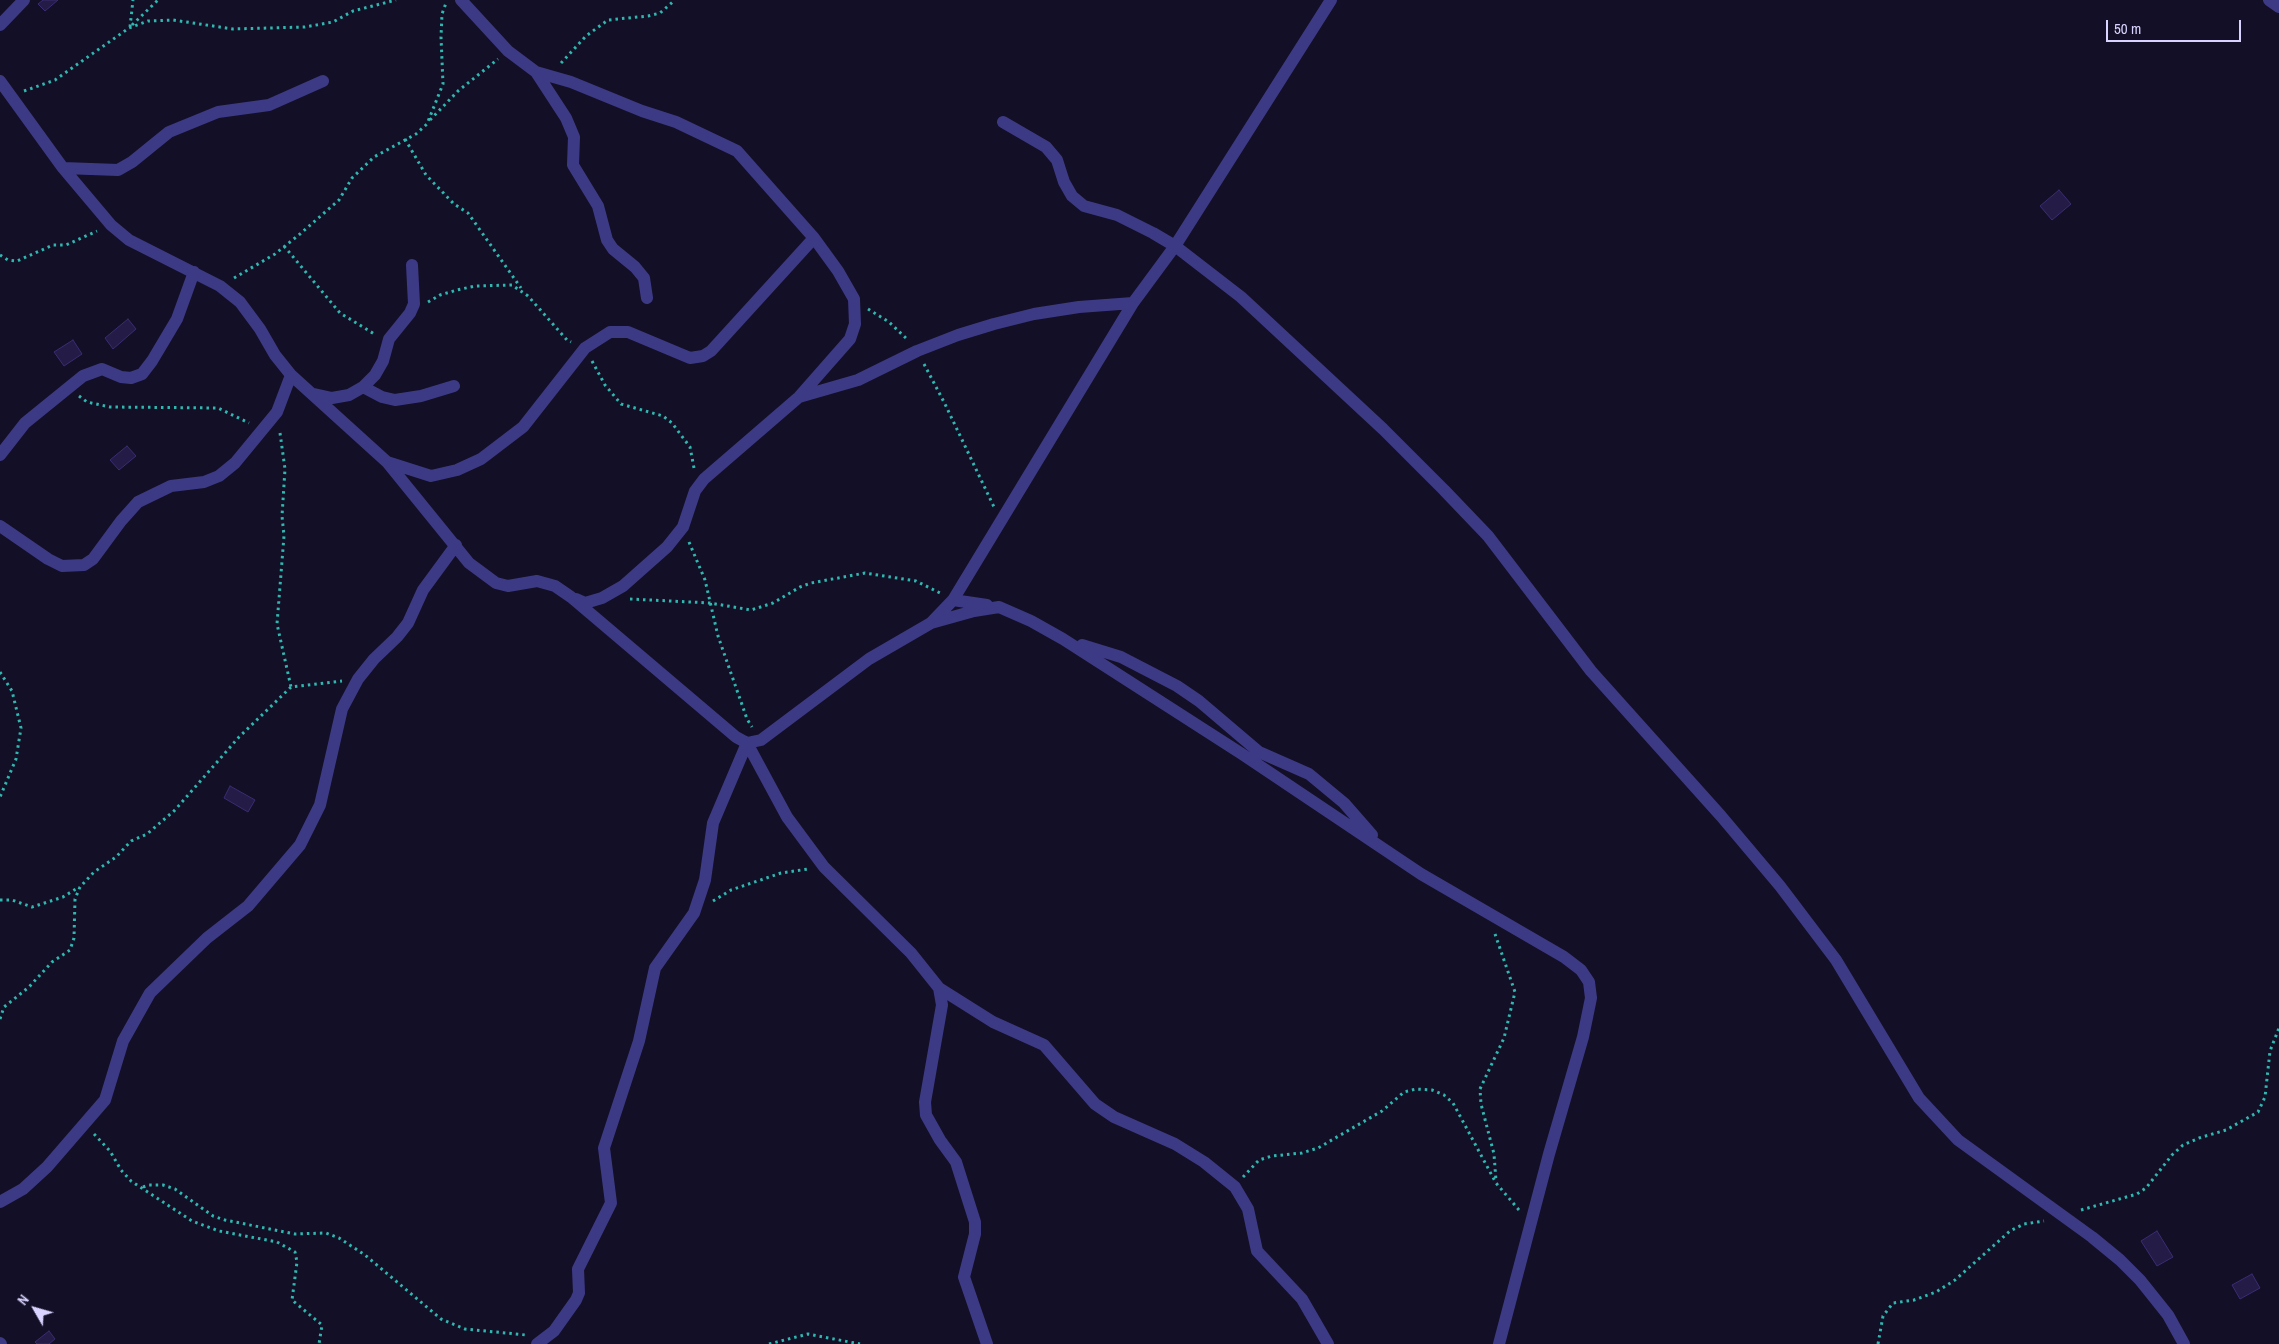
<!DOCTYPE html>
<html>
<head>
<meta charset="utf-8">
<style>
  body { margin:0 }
  #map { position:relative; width:2279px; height:1344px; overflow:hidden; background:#130f26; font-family:"Archivo Narrow",sans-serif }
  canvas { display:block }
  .north { position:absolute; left:10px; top:1284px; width:50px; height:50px; -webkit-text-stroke:4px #130f26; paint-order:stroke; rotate:308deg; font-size:14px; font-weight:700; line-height:20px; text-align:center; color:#d9d4ff }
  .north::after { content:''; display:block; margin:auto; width:18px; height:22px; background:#d9d4ff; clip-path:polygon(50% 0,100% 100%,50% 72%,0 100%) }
  .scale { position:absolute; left:2106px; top:20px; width:135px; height:22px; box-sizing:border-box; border:2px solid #d9d4ff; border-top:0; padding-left:6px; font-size:15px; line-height:18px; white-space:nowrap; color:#d9d4ff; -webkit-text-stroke:4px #130f26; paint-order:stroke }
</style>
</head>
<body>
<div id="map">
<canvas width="2279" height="1344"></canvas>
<div class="north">N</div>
<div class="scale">50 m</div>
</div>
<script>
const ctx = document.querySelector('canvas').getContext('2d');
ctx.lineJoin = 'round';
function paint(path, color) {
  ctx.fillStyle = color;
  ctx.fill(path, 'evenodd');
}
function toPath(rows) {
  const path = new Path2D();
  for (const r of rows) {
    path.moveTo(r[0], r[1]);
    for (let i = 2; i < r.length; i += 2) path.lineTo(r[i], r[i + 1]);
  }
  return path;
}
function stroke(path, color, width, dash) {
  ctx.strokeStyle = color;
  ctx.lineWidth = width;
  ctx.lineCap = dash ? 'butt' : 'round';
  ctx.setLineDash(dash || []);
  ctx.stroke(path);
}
const building = toPath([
  [43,0,58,0,45,11,38,4,43,0],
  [2059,190,2071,204,2052,220,2040,206,2059,190],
  [128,319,136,329,113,349,105,338,128,319],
  [73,340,82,354,64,366,54,352,73,340],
  [127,446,136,456,119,470,110,460,127,446],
  [230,786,255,800,248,812,224,798,230,786],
  [2157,1231,2173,1257,2157,1266,2141,1241,2157,1231],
  [2252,1274,2260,1288,2240,1299,2232,1285,2252,1274],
  [49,1331,55,1339,49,1344,37,1344,35,1342,49,1331]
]);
paint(building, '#241b47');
stroke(building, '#3b2d73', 1);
stroke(toPath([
  [132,25,158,0],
  [130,27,133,0],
  [561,63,586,36,608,20,648,16,660,13,675,0],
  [24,91,55,80,129,28,148,21,173,20,233,29,305,27,333,22,353,11,396,0],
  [430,120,458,91,498,59],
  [405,139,426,175,454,204,468,213,521,288],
  [284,246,340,313,376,335],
  [0,255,8,260,17,261,53,245,66,245,97,231],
  [234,278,275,254,300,234,339,200,352,178,374,157,416,134,427,124,443,84,441,37,442,14,446,3],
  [428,302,440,295,457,290,475,286,512,285,528,296,567,340,571,342],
  [868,309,889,322,908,340],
  [592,361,605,385,621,404,663,416,672,423,690,447,694,468],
  [924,364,945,404,994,507],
  [79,396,87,402,110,407,218,408,249,423],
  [280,433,285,469,282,516,284,536,277,624,291,687],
  [689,542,705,580,718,636,747,719,752,727],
  [630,599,710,603,751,610,773,603,800,587,811,583,865,573,916,581,940,593],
  [0,672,12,691,21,728,16,759,0,797],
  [0,900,12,900,32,907,63,897,79,887],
  [713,901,731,890,781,873,808,869],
  [1495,934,1515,992,1504,1038,1480,1089,1481,1104,1494,1154,1496,1181],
  [0,1019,4,1007,29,987,52,962,70,950,74,938,75,899,80,887,94,872,116,857,131,841,147,834,175,810,239,737,291,687,342,681],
  [94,1134,110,1151,121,1170,131,1181,192,1221,219,1231,277,1242,295,1252,297,1262,292,1300,322,1325,319,1344],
  [1243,1177,1259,1160,1272,1156,1302,1153,1318,1148,1382,1111,1404,1092,1416,1089,1432,1090,1444,1095,1453,1103,1496,1183,1519,1210],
  [143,1187,149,1185,163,1185,175,1189,213,1216,225,1220,295,1234,326,1233,339,1238,365,1255,441,1319,465,1329,526,1335],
  [2081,1210,2137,1194,2146,1188,2172,1155,2183,1145,2199,1138,2226,1130,2258,1112,2265,1097,2270,1051,2279,1028],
  [769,1344,808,1334,860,1344],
  [1878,1344,1883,1316,1893,1303,1914,1300,1936,1292,1955,1280,2010,1231,2024,1224,2044,1221]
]), '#2fb8b0', 3, [2.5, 4]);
stroke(toPath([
  [461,0,508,51,536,72,571,82,642,111,676,122,737,151,814,238,838,271,854,299,855,324,850,339,799,397,704,479,695,491,683,527,667,547,623,586,602,598,585,603,576,599],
  [2269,0,2279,7],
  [0,25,24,0],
  [536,72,566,118,574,137,573,165,598,206,607,240,613,249,635,267,644,278,647,298],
  [0,81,63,168,111,225,129,240,220,286,240,302,260,329,275,355,291,375,387,462,469,563,496,583,508,586,537,581,555,586,571,597,736,737,747,743,761,740,869,659,931,623,974,611,999,607,1031,621,1063,639,1242,754,1421,874,1564,957,1581,970,1589,982,1591,998,1583,1037,1549,1154,1499,1344],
  [1003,122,1046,147,1057,160,1064,182,1072,196,1084,206,1117,215,1153,233,1175,246,1241,297,1383,429,1444,490,1488,536,1591,671,1721,816,1780,886,1836,960,1919,1098,1958,1140,2092,1237,2120,1260,2140,1280,2168,1315,2184,1344],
  [63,168,118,170,132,162,169,132,218,112,269,105,323,81],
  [363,387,382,397,395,400,421,396,454,386],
  [314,394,332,398,349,395,363,387,375,375,383,361,389,339,410,313,414,304,412,265],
  [799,397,858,380,917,351,958,335,994,324,1034,314,1079,307,1133,303],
  [0,455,25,423,83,376,102,369,121,377,131,378,142,374,152,361,177,319,194,272],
  [387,462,431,476,457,470,481,459,523,427,585,348,610,332,628,332,690,358,703,356,711,351,814,238],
  [0,526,48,559,62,566,84,565,93,559,121,521,138,502,171,486,204,482,219,476,235,463,277,412,291,375],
  [953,600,987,605],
  [931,623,953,600,1133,303,1175,246,1331,0],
  [1082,645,1121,657,1177,686,1199,701,1259,752,1309,774,1344,803,1372,835],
  [747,743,787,817,824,867,911,953,939,988,993,1022,1044,1045,1095,1104,1114,1117,1175,1144,1204,1162,1235,1187,1248,1209,1257,1251,1302,1299,1328,1344],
  [939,988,942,1005,925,1102,926,1115,940,1140,956,1162,975,1222,975,1234,964,1277,987,1344],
  [0,1202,23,1189,47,1167,105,1100,123,1041,150,993,207,938,248,906,300,845,320,805,342,709,358,679,374,659,397,637,408,623,423,590,456,545],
  [0,1343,1,1344],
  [537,1344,554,1331,576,1300,579,1293,578,1269,611,1203,604,1148,639,1041,655,968,694,913,705,880,713,823,747,743]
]), '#3d3a85', 12);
</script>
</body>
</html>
